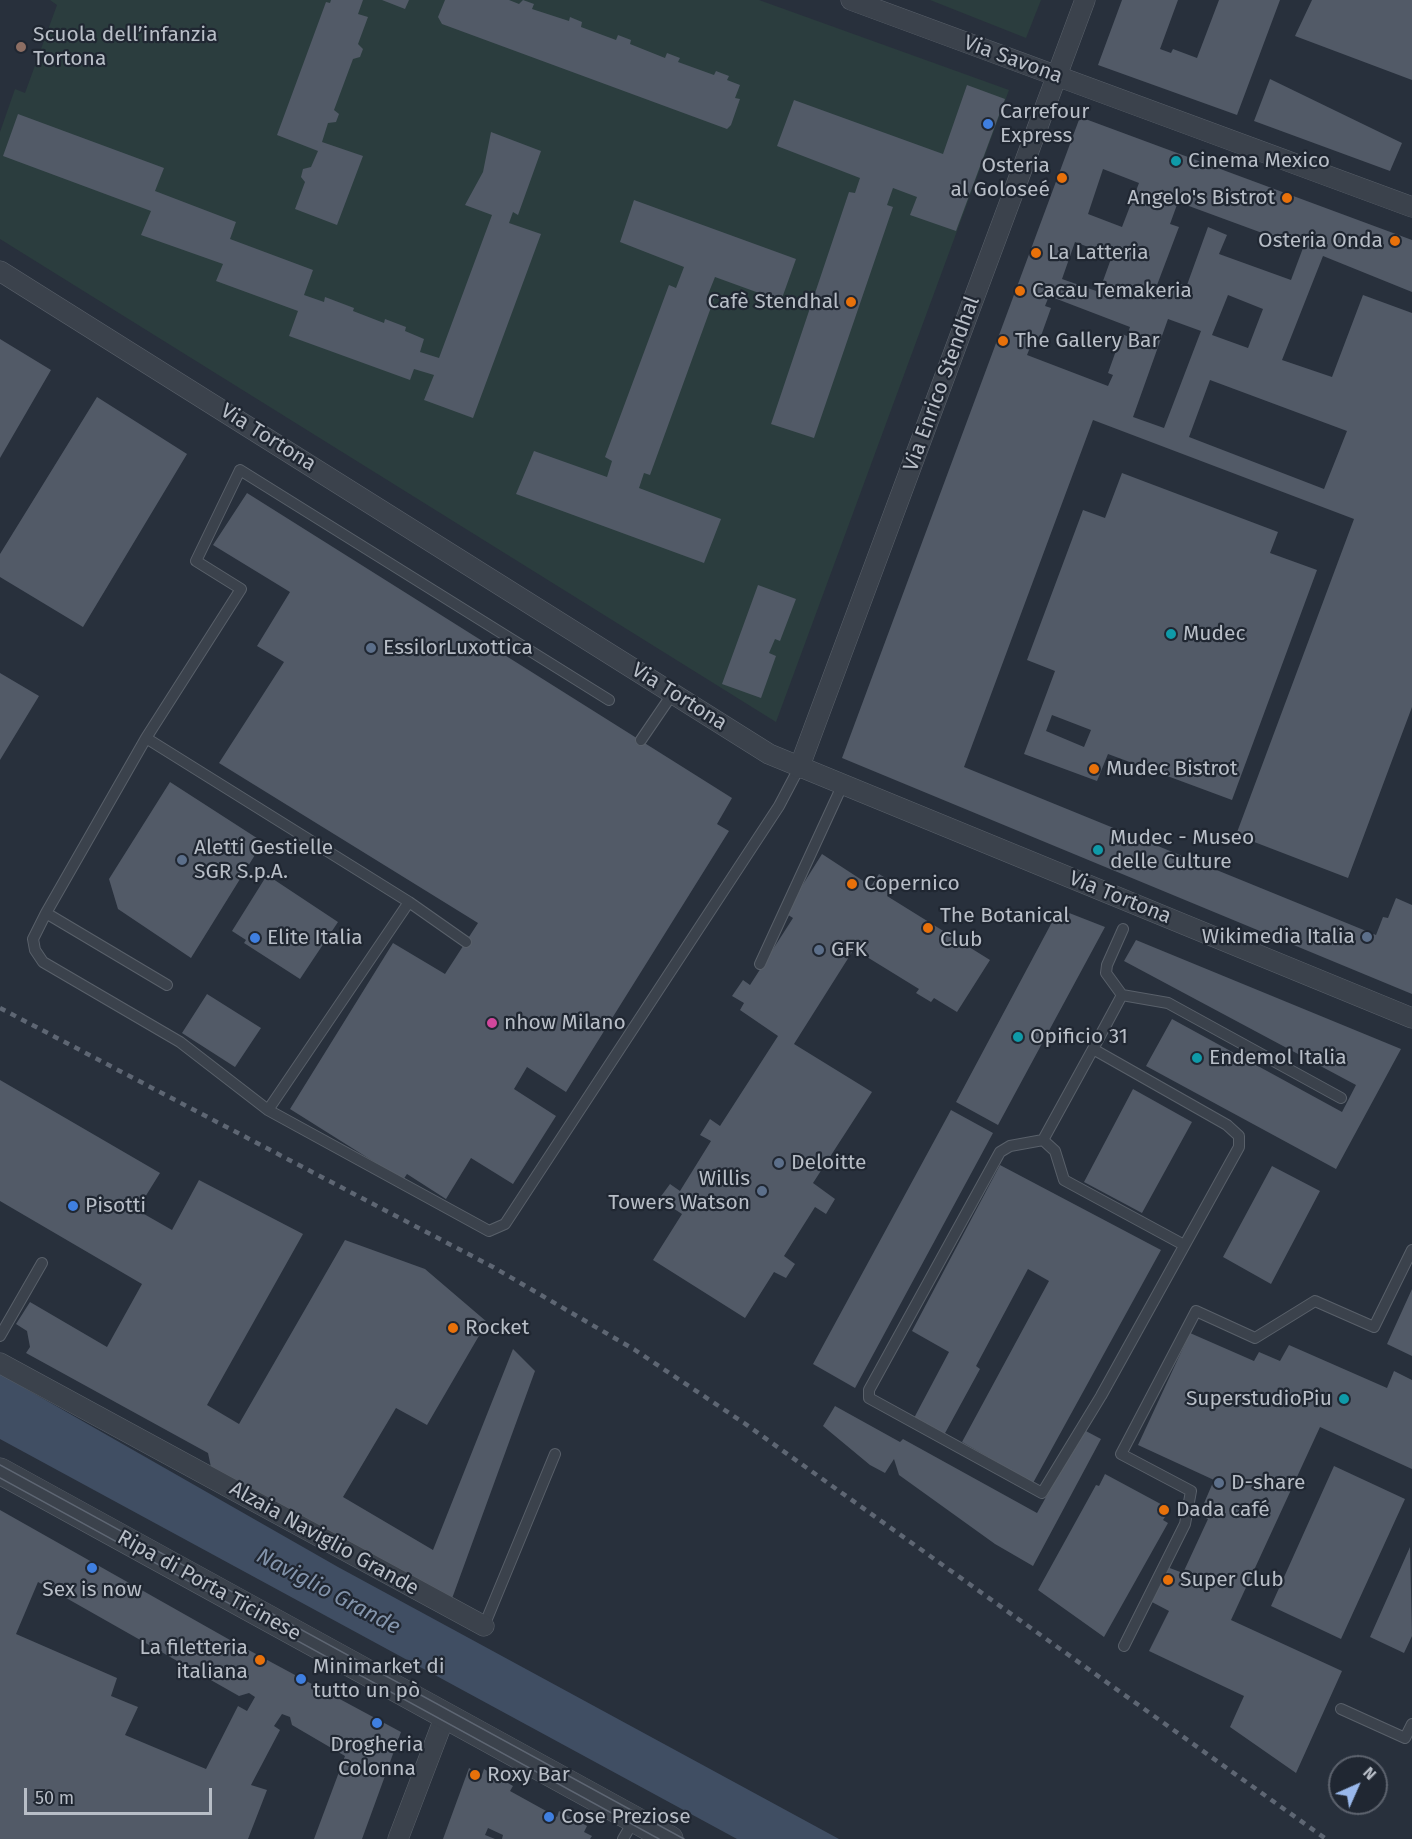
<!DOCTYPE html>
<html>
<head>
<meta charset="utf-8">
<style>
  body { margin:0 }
  #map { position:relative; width:1412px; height:1839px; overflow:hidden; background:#28303c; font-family:"Fira Sans",sans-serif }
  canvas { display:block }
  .north { position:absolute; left:1328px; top:1755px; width:60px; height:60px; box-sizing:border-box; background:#202732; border:2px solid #5d636e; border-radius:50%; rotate:45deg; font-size:16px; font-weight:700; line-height:24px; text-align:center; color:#b8bec7 }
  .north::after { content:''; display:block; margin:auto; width:21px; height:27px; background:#99b8eb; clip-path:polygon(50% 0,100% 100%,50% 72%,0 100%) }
  .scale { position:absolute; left:24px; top:1788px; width:188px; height:27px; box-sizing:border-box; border:3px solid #b8bec7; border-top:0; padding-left:8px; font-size:18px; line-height:21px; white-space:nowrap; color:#b8bec7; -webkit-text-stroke:4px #202732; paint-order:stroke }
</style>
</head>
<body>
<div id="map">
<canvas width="1412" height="1839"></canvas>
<div class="north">N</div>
<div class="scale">50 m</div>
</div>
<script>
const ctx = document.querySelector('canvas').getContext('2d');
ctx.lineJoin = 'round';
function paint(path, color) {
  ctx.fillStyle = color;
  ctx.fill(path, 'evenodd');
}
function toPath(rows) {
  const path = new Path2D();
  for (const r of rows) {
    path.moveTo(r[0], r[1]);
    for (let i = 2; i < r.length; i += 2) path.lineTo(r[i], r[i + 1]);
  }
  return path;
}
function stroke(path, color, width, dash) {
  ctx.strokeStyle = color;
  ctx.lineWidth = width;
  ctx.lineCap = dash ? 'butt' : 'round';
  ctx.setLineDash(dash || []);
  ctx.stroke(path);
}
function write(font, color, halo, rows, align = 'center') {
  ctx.font = font + ' "Fira Sans",sans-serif';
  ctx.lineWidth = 4.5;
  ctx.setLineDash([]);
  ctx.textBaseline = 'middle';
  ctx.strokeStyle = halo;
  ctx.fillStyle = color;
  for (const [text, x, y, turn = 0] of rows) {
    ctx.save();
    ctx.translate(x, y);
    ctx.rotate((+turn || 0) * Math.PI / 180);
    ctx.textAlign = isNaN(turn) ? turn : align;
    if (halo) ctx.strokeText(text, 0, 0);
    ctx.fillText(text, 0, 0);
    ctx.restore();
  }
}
paint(toPath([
  [50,0,759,0,1009,90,776,722,0,239,0,132,15,89,25,93,57,5],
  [930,0,1041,0,1026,38]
]), '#2b3d3e');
paint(toPath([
  [0,1374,338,1567,839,1839,737,1839,0,1439]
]), '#404e63');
paint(toPath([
  [331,0,363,0,358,14,368,17,358,44,363,49,360,57,353,59,334,110,339,114,336,122,328,123,322,142,363,156,337,225,295,209,305,182,301,177,303,169,311,167,318,151,277,135,326,2,330,3],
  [382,0,409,0,405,9],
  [445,0,509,0,519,4,523,0,534,4,532,9,569,21,570,17,582,22,581,27,616,40,618,35,631,40,630,44,665,58,667,53,680,58,678,62,714,75,716,71,729,76,727,80,740,85,735,98,740,99,731,125,727,129,442,24,438,17],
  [1122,0,1178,0,1160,49,1171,53,1173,49,1197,58,1219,0,1280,0,1237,115,1098,65],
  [1312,0,1412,0,1412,80,1295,36],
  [1270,79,1402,143,1390,171,1254,121],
  [967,85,1005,99,956,231,910,215,917,197,893,188,887,205,893,207,814,438,771,424,849,192,855,193,860,178,777,146,794,100,943,154],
  [18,114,164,168,155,191,236,222,230,239,313,270,304,295,324,302,325,297,354,308,353,311,384,323,385,319,406,327,405,331,424,339,420,352,439,358,492,215,465,205,483,172,491,132,541,151,518,215,513,212,509,223,541,234,473,418,424,400,434,375,414,369,410,380,289,336,298,311,216,281,223,264,141,235,151,211,3,156],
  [1080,117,1412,240,1412,292,1323,256,1282,360,1332,377,1363,295,1412,313,1412,707,1348,878,1236,835,1354,519,1093,420,964,767,1376,935,1383,917,1388,918,1396,898,1412,905,1412,994,842,758],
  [1103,169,1139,183,1122,227,1088,214],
  [1178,202,1303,248,1291,280,1219,254,1227,235,1208,227,1187,285,1176,283,1169,299,1154,293,1179,227,1170,224],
  [1075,242,1112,256,1099,292,1062,279],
  [1228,295,1263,309,1248,348,1212,335],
  [1049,296,1130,327,1127,336,1122,334,1108,373,1113,375,1108,386,1027,355,1031,345,1037,347,1051,308,1045,306],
  [1168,319,1201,331,1164,428,1133,417],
  [1210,380,1347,431,1324,489,1189,437],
  [634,200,796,259,781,301,715,277,707,297,714,299,650,475,644,473,639,488,721,519,704,563,516,494,534,451,607,477,612,461,605,457,669,285,676,288,684,267,620,242],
  [0,339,51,370,0,458],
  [97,397,187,454,83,627,0,577,0,554],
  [1122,473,1278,532,1270,553,1317,570,1232,800,1108,754,1097,781,1024,754,1055,671,1027,660,1083,510,1105,518],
  [1052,715,1091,730,1084,747,1046,731],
  [247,493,732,798,717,824,729,831,566,1092,527,1067,514,1089,556,1116,513,1184,471,1158,446,1199,407,1174,403,1180,290,1109,393,943,445,974,478,923,219,763,284,662,257,646,290,592,213,545],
  [758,585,796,599,780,641,775,639,769,653,776,656,761,698,722,684],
  [0,673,39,696,0,760],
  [170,782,263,842,191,958,118,909,109,879],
  [822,854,871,886,879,874,895,884,887,896,990,960,957,1012,934,998,931,1002,916,993,919,989,854,949,794,1044,872,1092,813,1183,835,1199,826,1214,815,1207,784,1256,795,1264,786,1278,774,1272,745,1318,653,1260,682,1214,659,1199,670,1184,680,1191,711,1141,700,1135,710,1119,720,1126,778,1036,740,1010,744,1003,732,996,743,980,750,985,793,918,785,913],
  [267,875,338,922,300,979,244,943,246,940,232,931],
  [1059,909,1105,927,998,1125,956,1102],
  [1136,940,1401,1049,1336,1169,1146,1066,1172,1019,1342,1112,1356,1085,1124,961],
  [207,994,261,1028,235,1067,182,1033],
  [0,1080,160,1173,137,1210,172,1230,199,1180,303,1234,207,1405,239,1424,345,1240,425,1269,487,1322,427,1425,396,1408,343,1497,433,1550,513,1349,535,1371,450,1604,212,1472,208,1453,26,1353,30,1347,27,1331,16,1324,30,1302,107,1347,142,1284,0,1201],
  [1133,1089,1192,1122,1142,1213,1084,1182],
  [951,1110,993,1133,855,1388,813,1364],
  [1000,1165,1161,1250,1033,1483,962,1442,1049,1281,1028,1269,976,1366,980,1369,944,1435,914,1418,949,1352,912,1331],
  [1272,1166,1320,1191,1271,1284,1223,1257],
  [1412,1289,1412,1356,1387,1344],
  [1190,1333,1254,1361,1259,1352,1280,1361,1289,1345,1387,1388,1394,1371,1412,1380,1412,1469,1320,1427,1231,1620,1342,1671,1296,1773,1230,1727,1244,1696,1149,1651,1169,1611,1150,1601,1167,1567,1183,1573,1208,1519,1199,1515,1214,1480,1138,1445],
  [835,1406,900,1442,903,1439,1037,1513,1084,1430,1101,1439,1033,1566,995,1544,899,1475,894,1459,885,1473,870,1465,823,1426],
  [1334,1466,1405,1499,1341,1639,1271,1606],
  [1105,1474,1170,1509,1163,1520,1168,1523,1104,1637,1038,1590,1096,1485,1099,1486],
  [0,1510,230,1640,401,1732,362,1839,314,1839,345,1756,292,1725,290,1717,282,1714,274,1726,280,1730,251,1785,267,1790,248,1839,0,1839],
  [38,1582,239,1696,249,1693,255,1697,247,1711,238,1706,206,1769,125,1735,138,1707,111,1696,117,1678,16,1634],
  [1410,1547,1412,1636,1404,1653,1370,1637],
  [469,1768,482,1775,484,1769,513,1786,510,1791,557,1817,559,1811,587,1826,584,1832,592,1836,590,1839,502,1839,503,1835,488,1828,485,1835,495,1839,443,1839]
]), '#525a67');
const service = toPath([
  [609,700,240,470,196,561,241,589,146,738,409,902,268,1110,489,1231,505,1224,779,806,799,768],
  [641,740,673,693],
  [409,902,466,942],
  [46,913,146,738],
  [760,964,842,786],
  [167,985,46,913,33,939,35,950,43,962,180,1042,268,1110],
  [1122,995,1168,1003,1341,1098],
  [1093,1049,1227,1125,1239,1136,1239,1147,1101,1396,1042,1493,869,1398,869,1390,1000,1152,1010,1146,1043,1140,1093,1049,1122,995,1106,973,1107,965,1123,929],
  [1043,1140,1055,1151,1064,1180,1184,1245],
  [0,1336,42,1263],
  [484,1626,555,1454],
  [1124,1646,1185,1524,1191,1491,1121,1454,1196,1311,1255,1338,1315,1301,1374,1327,1412,1250],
  [1341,1709,1405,1738,1412,1724],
  [623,1839,634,1820]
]);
const minor = toPath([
  [851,0,1412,207],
  [0,271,769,754,1412,1018],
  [799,768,1085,0],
  [0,1363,484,1626],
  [398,1839,445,1716]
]);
const tertiary = toPath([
  [0,1471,670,1839]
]);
stroke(service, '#59606a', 12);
stroke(minor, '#59606a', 21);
stroke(tertiary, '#59606a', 27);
stroke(service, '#3b424c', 10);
stroke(minor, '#3b424c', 20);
stroke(tertiary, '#3b424c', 26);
stroke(toPath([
  [0,1465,684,1839],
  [0,1478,659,1839]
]), '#5e6673', 1.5);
stroke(toPath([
  [0,1008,493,1267,635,1350,744,1423,1326,1839]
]), '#5e6673', 4.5, [6, 6]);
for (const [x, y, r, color] of [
  [21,47,6,"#8d6e63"],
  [988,124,6,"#3f7fe0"],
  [1176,161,6,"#0f9aa8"],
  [1062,178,6,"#e8710a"],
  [1287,198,6,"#e8710a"],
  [1395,241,6,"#e8710a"],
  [1036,253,6,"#e8710a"],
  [1020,291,6,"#e8710a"],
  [851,302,6,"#e8710a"],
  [1003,341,6,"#e8710a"],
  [1171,634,6,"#0f9aa8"],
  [371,648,6,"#5c6f8a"],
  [1094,769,6,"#e8710a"],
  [1098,850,6,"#0f9aa8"],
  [182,860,6,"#5c6f8a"],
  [852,884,6,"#e8710a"],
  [928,928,6,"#e8710a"],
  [1367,937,6,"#5c6f8a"],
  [255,938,6,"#3f7fe0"],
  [819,950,6,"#5c6f8a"],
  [492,1023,6,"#d1479c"],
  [1018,1037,6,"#0f9aa8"],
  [1197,1058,6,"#0f9aa8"],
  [779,1163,6,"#5c6f8a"],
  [762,1191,6,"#5c6f8a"],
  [73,1206,6,"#3f7fe0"],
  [453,1328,6,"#e8710a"],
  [1344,1399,6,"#0f9aa8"],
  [1219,1483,6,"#5c6f8a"],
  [1164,1510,6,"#e8710a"],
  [92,1568,6,"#3f7fe0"],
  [1168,1580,6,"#e8710a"],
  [260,1660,6,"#e8710a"],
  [301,1679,6,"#3f7fe0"],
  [377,1723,6,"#3f7fe0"],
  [475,1775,6,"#e8710a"],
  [549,1817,6,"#3f7fe0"]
]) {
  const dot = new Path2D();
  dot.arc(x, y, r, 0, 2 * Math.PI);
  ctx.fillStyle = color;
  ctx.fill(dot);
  stroke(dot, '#202732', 2);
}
write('21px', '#b8bec7', '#202732', [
  ["Scuola dell’infanzia",33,35],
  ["Tortona",33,59],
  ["Carrefour",1000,112],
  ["Express",1000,136],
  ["Cinema Mexico",1188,161],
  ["Osteria",1050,166,"right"],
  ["al Goloseé",1050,190,"right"],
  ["Angelo's Bistrot",1275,198,"right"],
  ["Osteria Onda",1383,241,"right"],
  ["La Latteria",1048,253],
  ["Cacau Temakeria",1032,291],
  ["Cafè Stendhal",839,302,"right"],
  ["The Gallery Bar",1015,341],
  ["Mudec",1183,634],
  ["EssilorLuxottica",383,648],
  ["Mudec Bistrot",1106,769],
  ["Mudec - Museo",1110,838],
  ["delle Culture",1110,862],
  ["Aletti Gestielle",194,848],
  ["SGR S.p.A.",194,872],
  ["Copernico",864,884],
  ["The Botanical",940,916],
  ["Club",940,940],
  ["Wikimedia Italia",1355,937,"right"],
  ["Elite Italia",267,938],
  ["GFK",831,950],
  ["nhow Milano",504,1023],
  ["Opificio 31",1030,1037],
  ["Endemol Italia",1209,1058],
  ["Deloitte",791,1163],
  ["Willis",750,1179,"right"],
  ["Towers Watson",750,1203,"right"],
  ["Pisotti",85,1206],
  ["Rocket",465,1328],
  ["SuperstudioPiu",1332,1399,"right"],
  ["D-share",1231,1483],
  ["Dada café",1176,1510],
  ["Super Club",1180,1580],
  ["Sex is now",92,1590,"center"],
  ["La filetteria",248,1648,"right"],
  ["italiana",248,1672,"right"],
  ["Minimarket di",313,1667],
  ["tutto un pò",313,1691],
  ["Drogheria",377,1745,"center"],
  ["Colonna",377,1769,"center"],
  ["Roxy Bar",487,1775],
  ["Cose Preziose",561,1817]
], 'left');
write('21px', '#b8bec7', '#202732', [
  ["Via Savona",1013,60,20],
  ["Via Enrico Stendhal",942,384,-70],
  ["Via Tortona",268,438,32],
  ["Via Tortona",679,697,32],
  ["Via Tortona",1120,898,22],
  ["Alzaia Naviglio Grande",324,1539,29],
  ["Ripa di Porta Ticinese",209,1586,29]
]);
write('italic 22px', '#8394ab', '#202732', [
  ["Naviglio Grande",328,1592,28]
]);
</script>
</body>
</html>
